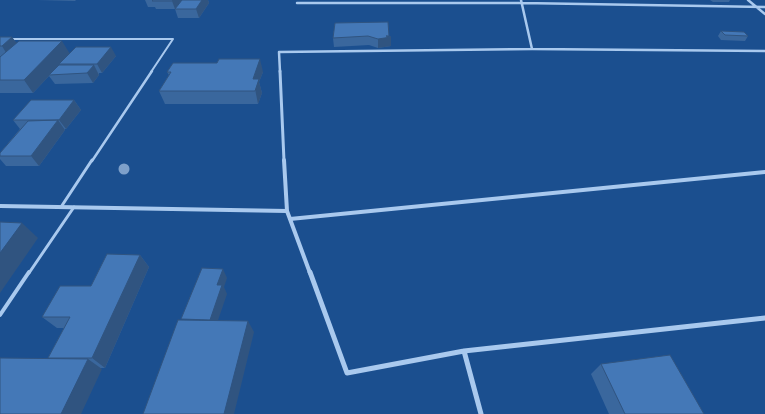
<!DOCTYPE html>
<html>
<head>
<meta charset="utf-8">
<style>
  body { margin:0 }
  canvas { display:block; background:#1b4f8f }
</style>
</head>
<body>
<canvas width="765" height="414"></canvas>
<script>
const ctx = document.querySelector('canvas').getContext('2d');
ctx.lineJoin = 'round';
function toPath(rows) {
  const path = new Path2D();
  for (const r of rows) {
    path.moveTo(r[0], r[1]);
    for (let i = 2; i < r.length; i += 2) path.lineTo(r[i], r[i + 1]);
  }
  return path;
}
function stroke(path, color, width, dash) {
  ctx.strokeStyle = color;
  ctx.lineWidth = width;
  ctx.lineCap = dash ? 'butt' : 'round';
  ctx.setLineDash(dash || []);
  ctx.stroke(path);
}
function paint(path, color) {
  ctx.fillStyle = color;
  ctx.fill(path, 'evenodd');
}
stroke(toPath([
  [10,39,173,39,151,72]
]), '#a9c9ee', 2);
stroke(toPath([
  [92,161,152,71]
]), '#a9c9ee', 2.5);
stroke(toPath([
  [61,207,92,160],
  [29,273,74,207]
]), '#a9c9ee', 3);
stroke(toPath([
  [0,315,29,272]
]), '#a9c9ee', 4);
stroke(toPath([
  [521,0,532,49],
  [748,0,765,14],
  [297,3,522,3,765,7],
  [280,72,279,52,532,49,765,51]
]), '#a9c9ee', 2.5);
stroke(toPath([
  [280,71,284,161]
]), '#a9c9ee', 3);
stroke(toPath([
  [284,160,287,211,310,273],
  [0,206,287,211],
  [290,219,765,172]
]), '#a9c9ee', 4);
stroke(toPath([
  [310,272,347,373,464,351,765,318],
  [464,351,481,414]
]), '#a9c9ee', 5);
ctx.fillStyle = '#7ea0ca';
for (const [x, y] of [
  [124,169]
]) {
  ctx.beginPath();
  ctx.arc(x, y, 5.5, 0, 2 * Math.PI);
  ctx.fill();
}
paint(toPath([
  [38,0,76,0,75,1],
  [145,0,208,0,209,3,199,18,178,18,175,9,156,9,155,7,148,7],
  [710,0,730,0,729,2,713,2],
  [335,23,391,37,391,46,378,48,369,45,334,47,333,38],
  [721,31,748,36,745,41,721,40,718,36],
  [0,37,12,37,16,43,70,53,116,56,102,73,99,73,99,75,93,83,55,84,49,76,33,93,0,93,0,57,2,56,0,56],
  [167,72,263,72,259,82,262,93,258,104,165,104,159,91,169,75],
  [74,100,81,110,66,129,65,129,65,130,39,166,6,166,0,159,0,153,20,129,13,120],
  [140,255,149,267,105,368,99,368,102,369,50,359,48,358,64,328,57,328,42,317],
  [601,364,704,414,609,414,591,374]
]), '#3a679d');
paint(toPath([
  [173,0,183,0,175,9,172,1],
  [202,0,208,0,209,3,199,18,196,9],
  [386,36,389,36,389,37,391,37,391,46,378,48,378,39],
  [12,37,19,46,8,56,2,46],
  [62,41,70,54,59,64,60,64,50,75,49,75,49,76,33,93,24,80],
  [111,47,116,56,102,73,97,64],
  [260,59,263,72,259,82,262,93,258,104,253,79],
  [94,65,99,75,93,83,87,73],
  [74,100,81,110,66,129,59,120],
  [58,120,65,130,39,166,31,156],
  [22,223,38,238,0,293,0,253],
  [140,255,149,267,105,368,92,358],
  [223,269,227,278,224,287,227,294,215,329,209,321,217,285],
  [248,321,254,332,234,414,224,414],
  [88,359,102,369,81,414,61,414]
]), '#305480');
const building = toPath([
  [153,0,173,0,172,1,152,1,153,0],
  [182,0,202,0,196,9,175,9,182,0],
  [388,22,389,36,386,36,391,37,378,39,368,36,333,38,335,23,388,22],
  [721,31,744,32,748,36,725,35,721,31],
  [0,37,12,37,2,46,0,46,0,37],
  [19,41,62,41,24,80,0,80,0,57,19,41],
  [76,47,111,47,97,64,59,64,76,47],
  [219,59,260,59,253,79,259,79,255,91,159,91,171,72,167,72,173,63,217,63,219,59],
  [59,65,94,65,87,73,49,75,59,65],
  [31,100,74,100,59,120,13,120,31,100],
  [58,120,31,156,0,156,0,153,28,121,58,120],
  [0,222,22,223,0,253,0,222],
  [107,254,140,255,92,358,48,358,70,317,42,317,60,286,91,286,107,254],
  [202,268,223,269,217,285,222,285,210,320,181,319,202,268],
  [178,320,248,321,224,414,143,414,178,320],
  [670,355,704,414,625,414,601,364,670,355],
  [0,358,88,359,61,414,0,414,0,358]
]);
paint(building, '#4478b7');
stroke(building, '#305480', 1);
</script>
</body>
</html>
